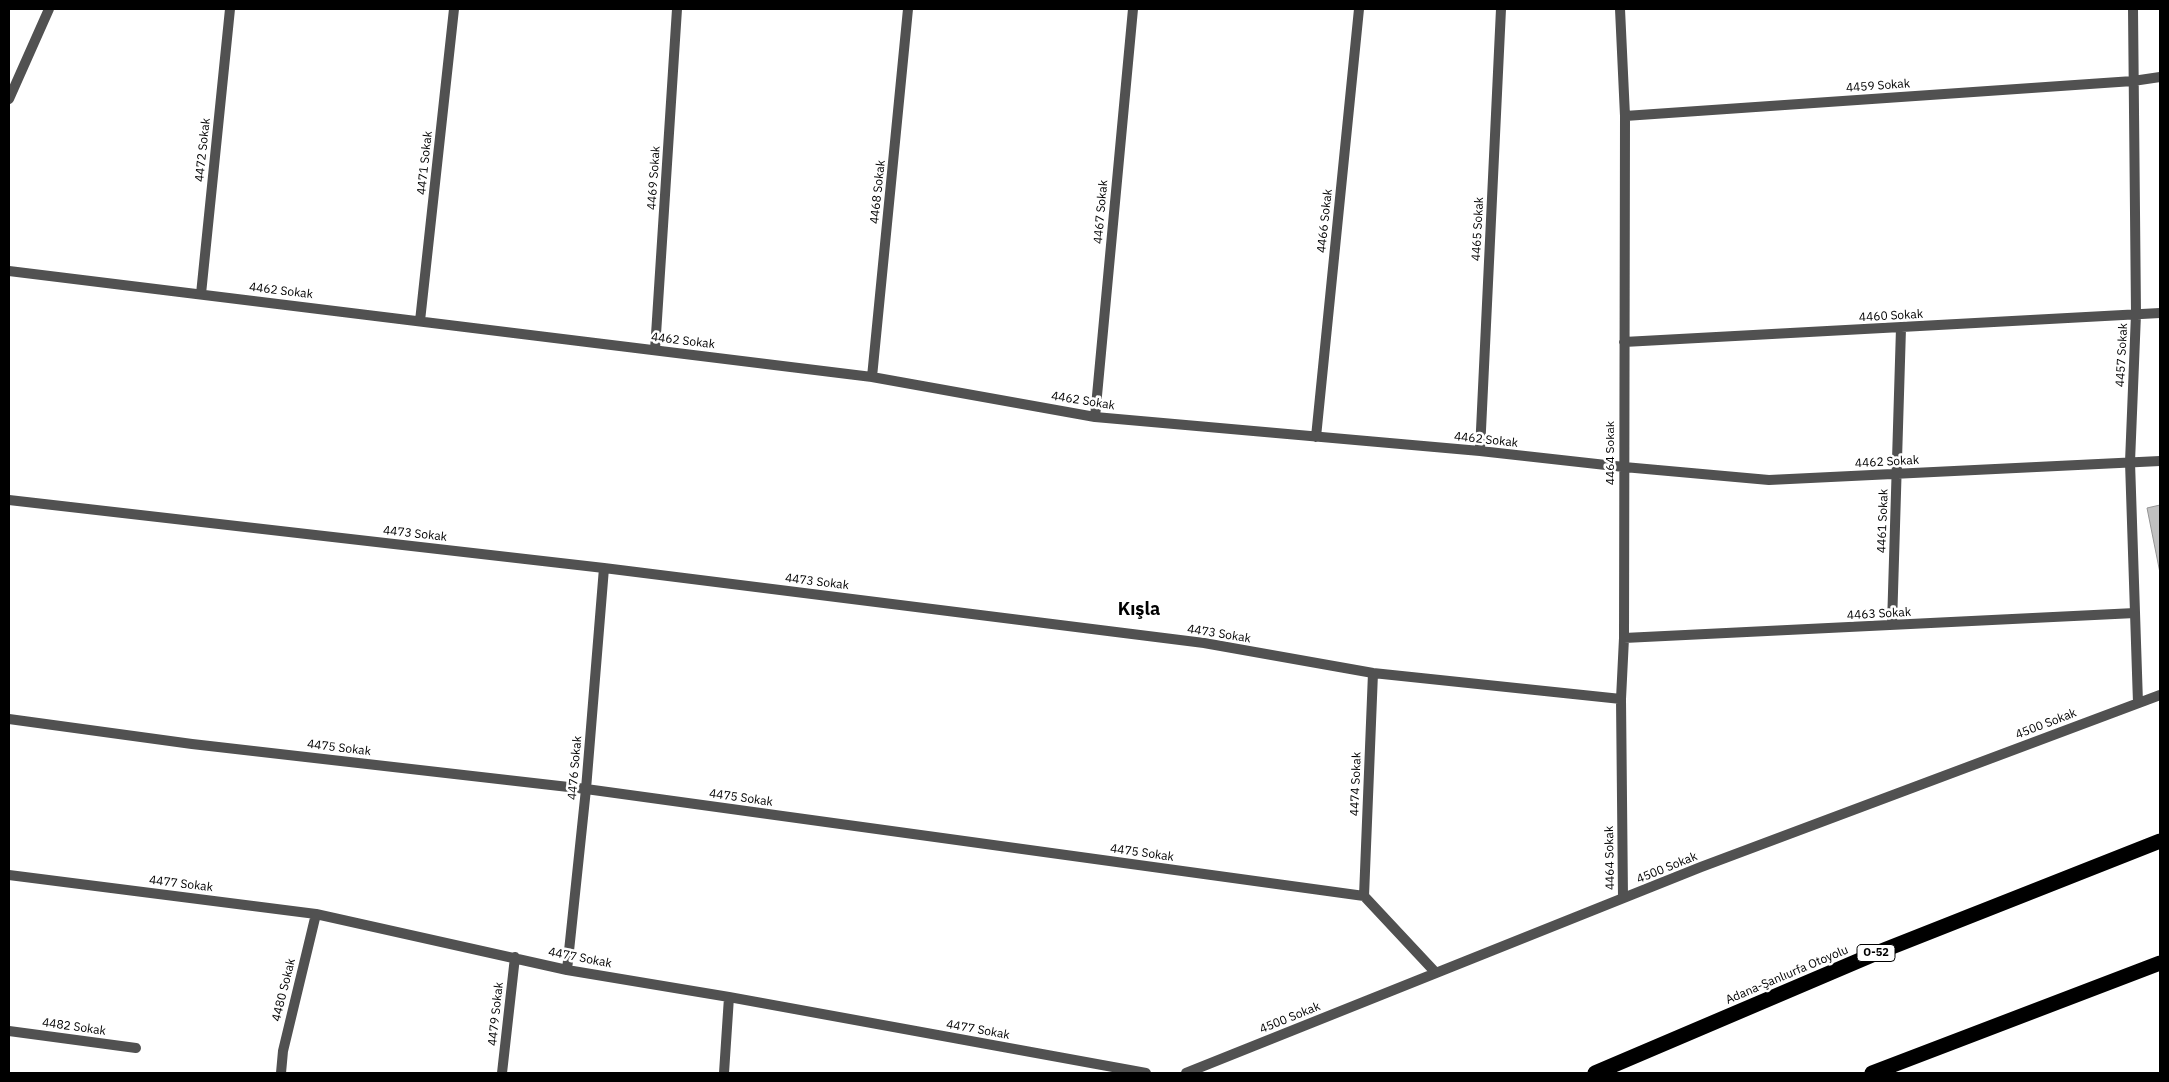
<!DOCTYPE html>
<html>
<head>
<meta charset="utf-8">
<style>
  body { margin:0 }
  #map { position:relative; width:2169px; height:1082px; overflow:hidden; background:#fff; font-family:"IBM Plex Sans",sans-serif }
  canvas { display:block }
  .frame { position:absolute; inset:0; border:10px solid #000; pointer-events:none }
</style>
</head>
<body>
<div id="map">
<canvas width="2169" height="1082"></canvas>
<div class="frame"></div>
</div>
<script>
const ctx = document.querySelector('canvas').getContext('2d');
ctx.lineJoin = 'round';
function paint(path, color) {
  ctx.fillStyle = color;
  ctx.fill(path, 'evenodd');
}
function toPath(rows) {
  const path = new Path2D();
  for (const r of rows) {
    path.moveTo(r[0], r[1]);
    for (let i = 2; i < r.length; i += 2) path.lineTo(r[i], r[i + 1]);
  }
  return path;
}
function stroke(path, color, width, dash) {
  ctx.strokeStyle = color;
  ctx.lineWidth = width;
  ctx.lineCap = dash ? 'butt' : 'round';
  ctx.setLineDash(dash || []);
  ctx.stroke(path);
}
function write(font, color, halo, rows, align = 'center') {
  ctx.font = font + ' "IBM Plex Sans",sans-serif';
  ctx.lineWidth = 5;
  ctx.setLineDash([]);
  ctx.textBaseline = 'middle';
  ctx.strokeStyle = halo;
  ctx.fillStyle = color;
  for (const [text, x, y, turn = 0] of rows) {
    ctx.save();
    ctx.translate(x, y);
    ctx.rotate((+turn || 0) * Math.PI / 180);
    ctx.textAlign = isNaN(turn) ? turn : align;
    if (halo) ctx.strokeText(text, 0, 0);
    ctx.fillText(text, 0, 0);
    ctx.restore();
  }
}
const building = toPath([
  [2160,505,2160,573,2147,508,2160,505]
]);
paint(building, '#c0c0c0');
stroke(building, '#959595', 1);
stroke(toPath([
  [1620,9,1625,116,1624,638,1621,699,1623,898],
  [2133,9,2136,314,2130,462,2138,703],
  [9,99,49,9],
  [1625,116,2133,81,2160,77],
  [9,271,872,377,1095,417,1480,451,1624,467,1769,480,2160,461],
  [201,294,230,9],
  [420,321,454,9],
  [1624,342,2160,313],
  [655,350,677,9],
  [872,377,908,9],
  [1095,417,1133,9],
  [1316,437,1359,9],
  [1480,451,1501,9],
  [9,500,604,568,1204,643,1373,673,1621,699],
  [1892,625,1901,328],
  [1624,638,2135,613],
  [9,719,192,744,586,789,1364,896,1436,973],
  [9,875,316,914,567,970,729,997,1146,1073],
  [1364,896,1373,673],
  [567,970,586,789,604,568],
  [9,1031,136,1048],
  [281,1073,283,1051,316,914],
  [502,1073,515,957],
  [724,1073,729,997],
  [1186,1073,1701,867,2160,695]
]), '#515151', 10);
stroke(toPath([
  [1595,1073,1879,952,2160,841],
  [1872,1073,2160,963]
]), '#000', 15);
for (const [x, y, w] of [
  [1876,953,38]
]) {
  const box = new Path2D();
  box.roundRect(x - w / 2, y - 8.5, w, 17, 4);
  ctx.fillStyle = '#fff';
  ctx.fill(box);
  stroke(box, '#000', 1);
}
write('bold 11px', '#000', null, [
  ["O-52",1876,953]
]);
write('12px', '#000', '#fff', [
  ["4459 Sokak",1878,86,-4],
  ["4472 Sokak",203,150,-84],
  ["4471 Sokak",425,163,-84],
  ["4469 Sokak",654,178,-86],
  ["4468 Sokak",878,192,-84],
  ["4467 Sokak",1101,212,-85],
  ["4466 Sokak",1325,221,-84],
  ["4465 Sokak",1478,229,-87],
  ["4462 Sokak",281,291,7],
  ["4460 Sokak",1891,316,-3],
  ["4462 Sokak",683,341,7],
  ["4457 Sokak",2122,355,-87],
  ["4462 Sokak",1083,401,9],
  ["4462 Sokak",1486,440,6],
  ["4464 Sokak",1611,453,-90],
  ["4462 Sokak",1887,462,-3],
  ["4461 Sokak",1883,521,-88],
  ["4473 Sokak",415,534,6],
  ["4473 Sokak",817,582,7],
  ["4463 Sokak",1879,614,-3],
  ["4473 Sokak",1219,634,9],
  ["4500 Sokak",2046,724,-21],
  ["4475 Sokak",339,748,7],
  ["4476 Sokak",575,768,-85],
  ["4474 Sokak",1356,784,-88],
  ["4475 Sokak",741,798,8],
  ["4475 Sokak",1142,853,8],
  ["4464 Sokak",1610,858,-91],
  ["4500 Sokak",1667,868,-22],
  ["4477 Sokak",181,884,7],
  ["4477 Sokak",580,958,11],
  ["Adana-Şanlıurfa Otoyolu",1787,975,-23],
  ["4480 Sokak",284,990,-76],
  ["4479 Sokak",496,1014,-84],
  ["4500 Sokak",1290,1018,-22],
  ["4482 Sokak",74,1027,8],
  ["4477 Sokak",978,1030,10]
]);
write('bold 18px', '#000', '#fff', [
  ["Kışla",1139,610]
]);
</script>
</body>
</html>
